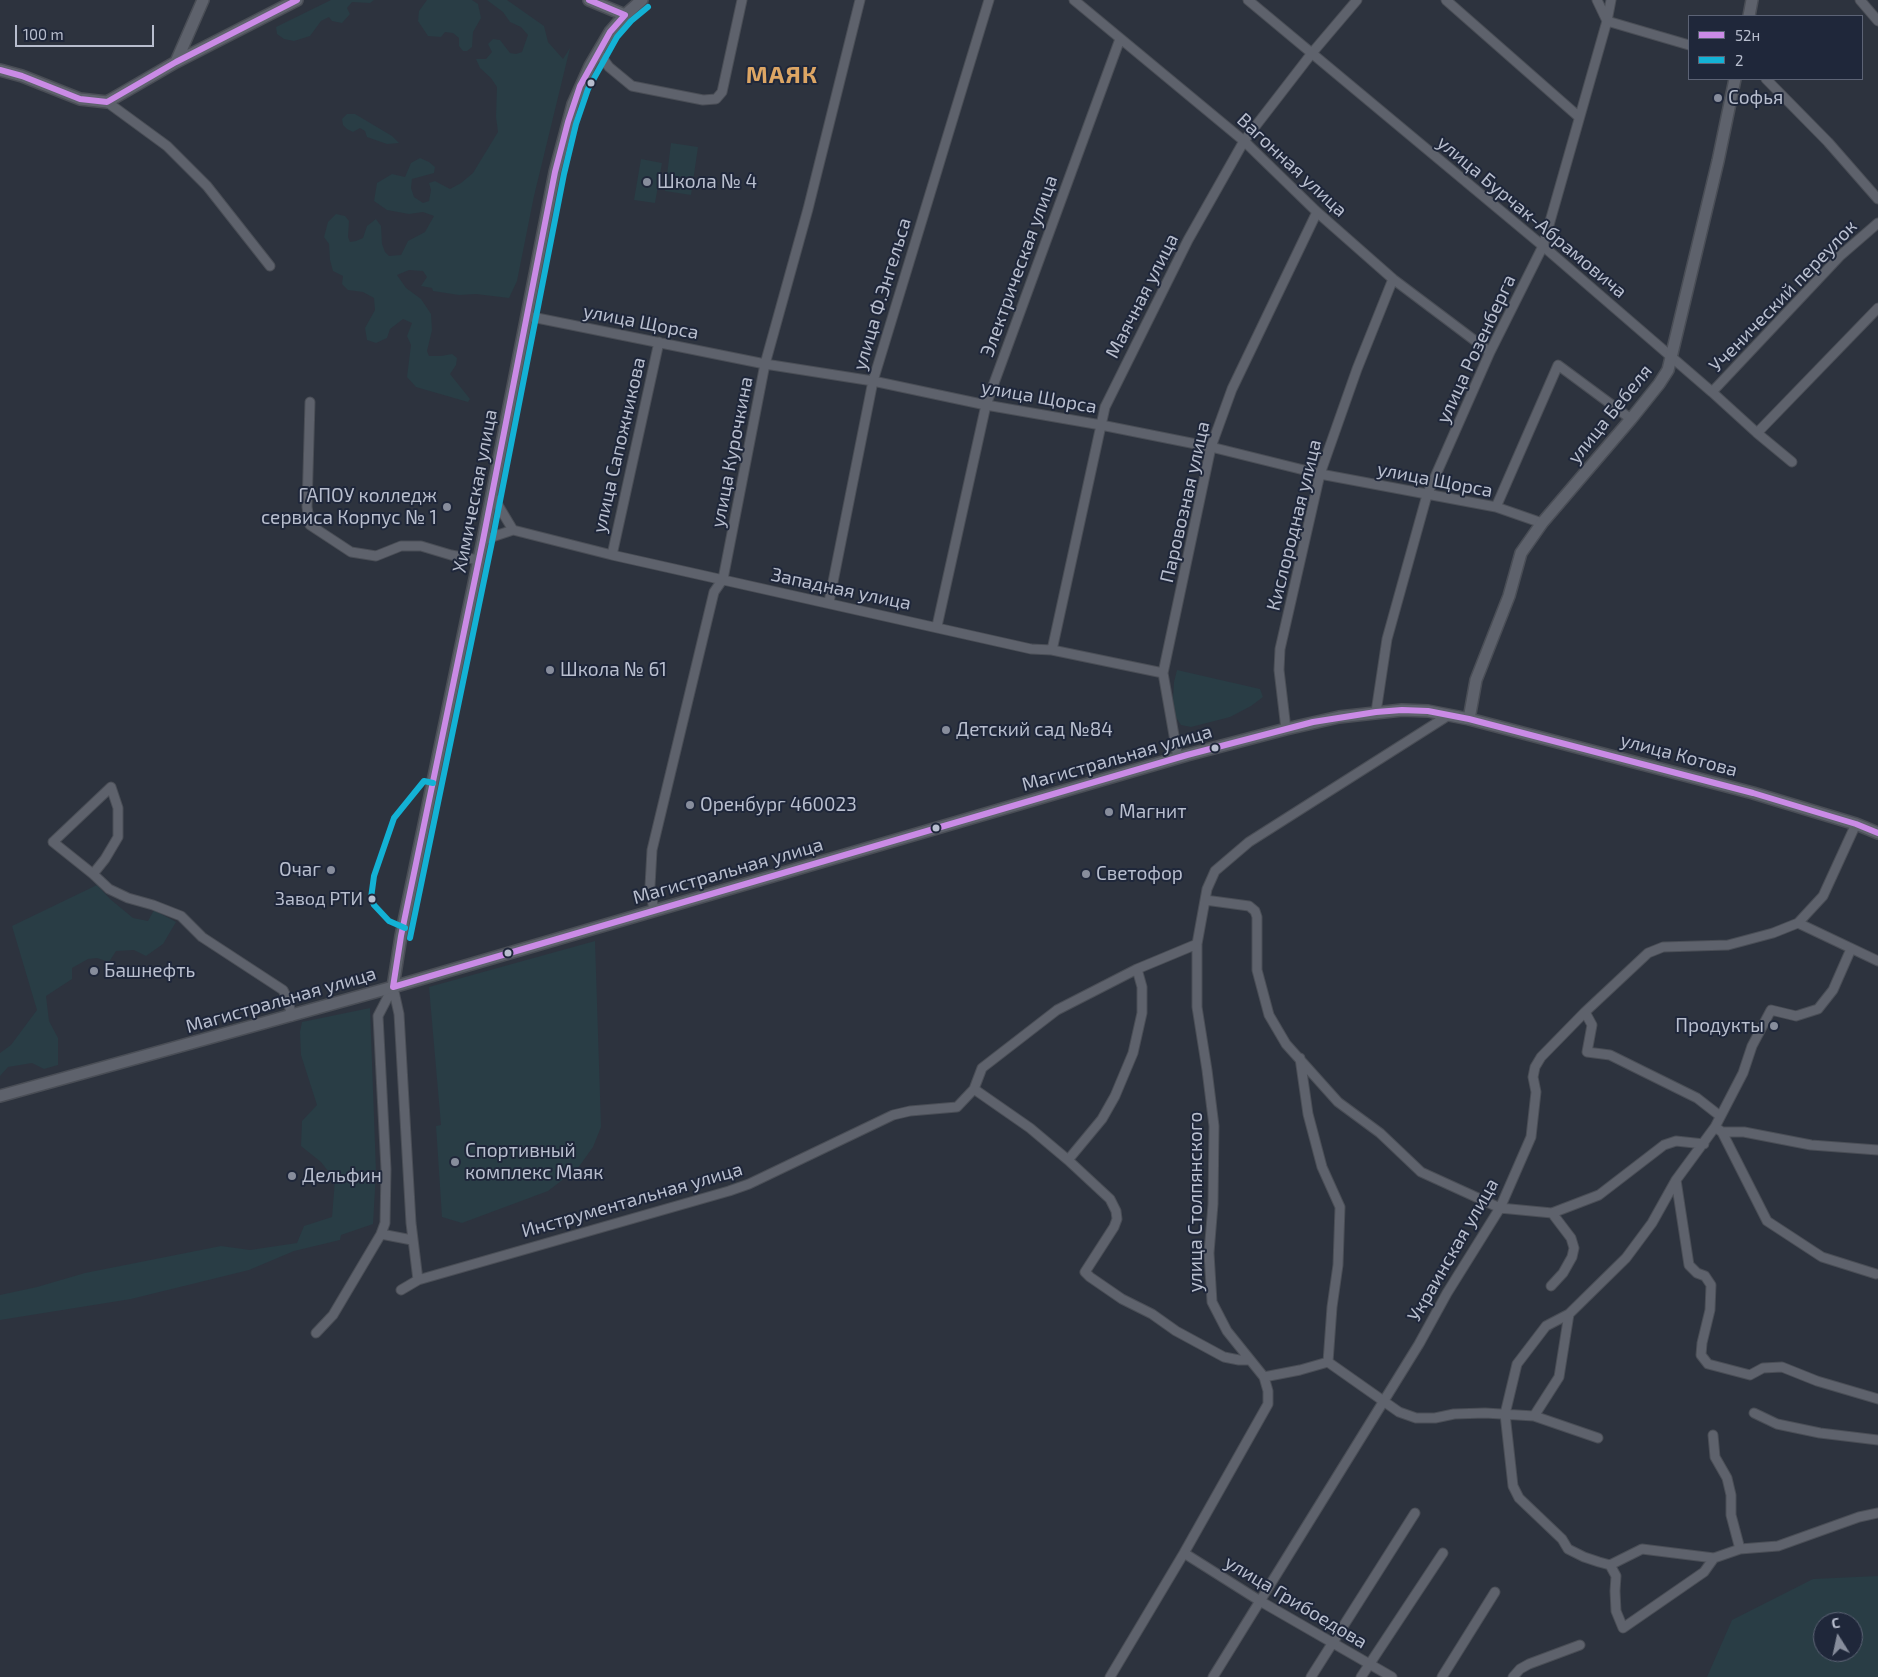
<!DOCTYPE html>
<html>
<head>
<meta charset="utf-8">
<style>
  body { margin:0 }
  #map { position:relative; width:1878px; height:1677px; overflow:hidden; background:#2d333e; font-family:"Exo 2",sans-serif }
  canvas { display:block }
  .legend { position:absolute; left:1688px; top:15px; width:175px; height:65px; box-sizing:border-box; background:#1f273a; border:1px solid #5c6375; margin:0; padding:6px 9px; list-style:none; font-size:15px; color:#b8bece }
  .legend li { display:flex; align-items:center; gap:10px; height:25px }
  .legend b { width:25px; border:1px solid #5c6375 }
  .north { position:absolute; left:1813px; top:1612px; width:50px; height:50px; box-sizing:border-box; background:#1f273a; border:1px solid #5c6375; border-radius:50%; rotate:350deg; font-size:14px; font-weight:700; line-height:20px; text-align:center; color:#b8bece }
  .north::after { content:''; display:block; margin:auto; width:18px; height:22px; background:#878d9c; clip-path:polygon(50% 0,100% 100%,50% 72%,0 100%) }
  .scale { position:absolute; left:15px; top:25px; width:139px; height:22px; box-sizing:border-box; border:2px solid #b8bece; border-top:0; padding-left:6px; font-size:15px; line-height:18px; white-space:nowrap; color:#b8bece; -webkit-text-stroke:4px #1f273a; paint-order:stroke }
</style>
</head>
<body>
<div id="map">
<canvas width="1878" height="1677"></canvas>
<ul class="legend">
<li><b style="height:6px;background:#ca8be6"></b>52н</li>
<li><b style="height:6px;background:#13b2d5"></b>2</li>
</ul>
<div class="north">С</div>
<div class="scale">100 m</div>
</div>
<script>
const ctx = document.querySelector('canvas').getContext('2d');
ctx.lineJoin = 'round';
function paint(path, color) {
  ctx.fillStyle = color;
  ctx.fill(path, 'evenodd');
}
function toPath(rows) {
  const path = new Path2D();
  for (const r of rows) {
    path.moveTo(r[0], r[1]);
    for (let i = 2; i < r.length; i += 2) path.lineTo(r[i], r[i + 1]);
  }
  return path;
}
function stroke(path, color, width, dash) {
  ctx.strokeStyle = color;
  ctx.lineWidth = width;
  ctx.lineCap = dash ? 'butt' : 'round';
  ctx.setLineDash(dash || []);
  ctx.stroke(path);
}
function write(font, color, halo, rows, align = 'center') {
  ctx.font = font + ' "Exo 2",sans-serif';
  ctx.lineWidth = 4;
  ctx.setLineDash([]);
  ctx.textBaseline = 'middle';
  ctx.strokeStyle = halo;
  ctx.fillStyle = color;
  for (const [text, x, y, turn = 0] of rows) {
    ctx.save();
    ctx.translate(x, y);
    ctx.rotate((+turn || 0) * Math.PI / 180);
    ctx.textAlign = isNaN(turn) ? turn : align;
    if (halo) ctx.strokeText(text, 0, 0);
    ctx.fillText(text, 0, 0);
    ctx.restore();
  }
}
paint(toPath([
  [331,0,374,0,370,3,352,2,347,8,350,14,342,23,332,21,329,17,321,21,310,36,294,41,284,39,277,34,276,27],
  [427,0,472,0,478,4,481,18,473,32,472,47,467,51,463,51,459,46,459,38,453,33,445,32,441,37,428,36,418,21,419,11],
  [487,0,507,0,544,26,548,42,563,59,570,48,534,196,517,281,509,298,476,294,459,295,433,291,432,288,421,286,427,277,423,271,409,270,397,275,406,288,421,299,431,314,432,330,427,351,429,356,441,356,452,354,457,358,456,365,450,374,470,399,468,402,416,387,407,377,411,345,407,336,412,323,403,319,390,329,387,338,376,343,367,340,365,328,375,310,374,298,363,292,348,290,342,284,343,276,333,271,330,260,329,244,324,237,328,222,336,214,345,216,349,221,348,237,350,242,356,241,363,238,367,226,376,219,381,226,382,244,385,252,389,256,401,255,408,241,425,232,434,216,423,212,409,214,387,210,374,201,377,183,392,174,405,177,411,163,420,158,429,162,435,167,434,173,412,179,411,188,414,197,423,203,429,201,431,190,429,183,435,181,450,189,461,183,473,173,498,132,496,117,497,87,491,78,480,68,476,59,486,59,492,52,488,44,493,39,500,40,510,53,516,54,522,52,528,35,521,27,510,22,503,12],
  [347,114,355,114,392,136,399,143,387,144,367,137,365,131,360,128,353,132,347,129,343,125,342,119],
  [671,143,698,147,691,195,665,191],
  [641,159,662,163,655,203,634,200],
  [1177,670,1260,689,1263,697,1251,706,1230,717,1191,727,1181,725,1175,716,1173,699,1174,682],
  [97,885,110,899,133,918,148,921,154,910,176,922,163,944,146,956,134,950,116,951,109,962,97,958,88,959,72,968,72,979,46,996,49,1021,58,1038,58,1065,44,1069,32,1063,8,1067,0,1076,0,1053,11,1045,37,1010,12,926],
  [595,941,601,1127,593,1147,578,1168,548,1191,462,1223,442,1217,436,1126,441,1125,429,987],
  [370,1008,376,1172,373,1224,341,1235,340,1240,294,1251,249,1270,131,1299,0,1320,0,1295,37,1287,85,1273,221,1246,250,1250,297,1243,304,1226,332,1217,335,1180,321,1162,301,1146,302,1121,317,1105,301,1055,300,1032,302,1022],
  [1878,1576,1878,1677,1707,1677,1732,1620,1813,1579],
  [1823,1622,1853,1622,1853,1652,1823,1652]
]), '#293d45');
const minor = toPath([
  [1074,0,1244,141,1317,212,1393,279,1490,352],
  [1248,0,1543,246,1712,392,1757,433,1792,462],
  [1446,0,1579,117],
  [1597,0,1607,21,1689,45],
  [1860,0,1878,21],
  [598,52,609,67,632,86,703,100,716,99,722,92,742,0],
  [1766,79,1828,142,1878,199],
  [107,102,167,146,207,186,270,266],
  [527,316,765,364,873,381,986,405,1101,425,1211,447,1320,474,1496,507,1542,523],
  [1712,392,1841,255,1878,223],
  [310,402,307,507,310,525,351,552,376,556,401,546,421,546,451,555,479,560],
  [1757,433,1878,308],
  [1496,507,1558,365,1631,419],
  [513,530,612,555,1031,649,1052,650,1163,673],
  [483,540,513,530,492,495],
  [612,555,659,342],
  [829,602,873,381,989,0],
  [937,626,986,405,1120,39],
  [1052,650,1105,407,1188,240,1244,141,1312,53,1357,0],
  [1376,712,1387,639,1427,495,1490,352,1543,246,1607,21,1611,0],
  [1286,729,1279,670,1280,649,1320,474,1357,369,1393,279],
  [1178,758,1163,673,1211,447,1232,389,1317,212],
  [93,874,53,842,111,787,118,808,118,837,105,859,93,874,109,889,128,898,153,905,181,916,202,937,283,990,287,998,292,1016],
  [1205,900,1249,906,1255,911,1257,917,1257,970,1269,1015,1286,1044,1338,1102,1380,1133,1421,1172,1500,1208,1552,1213,1571,1238,1574,1248,1572,1257,1563,1273,1551,1286],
  [654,911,650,886,652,850,714,592,723,579,765,364,808,209,860,0],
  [1798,923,1878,961],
  [1851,949,1833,990,1818,1009,1796,1016,1771,1010,1752,1046,1743,1073,1715,1127,1676,1180,1652,1223,1626,1258,1569,1314,1546,1326,1517,1364,1505,1414,1513,1486,1519,1498,1562,1539,1568,1549,1584,1557,1599,1562,1610,1565,1642,1549,1714,1558,1740,1549,1778,1546,1859,1517,1878,1513],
  [393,987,399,1014,411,1223,418,1280],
  [1585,1012,1592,1025,1587,1052,1610,1055,1697,1098,1720,1116],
  [1300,1058,1308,1114,1322,1167,1340,1207,1338,1265,1332,1307,1328,1362],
  [974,1089,1030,1128,1068,1160,1102,1119,1115,1096,1133,1053,1142,1013,1142,987,1137,969],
  [1715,1127,1722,1132,1767,1221,1822,1257,1876,1274],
  [1722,1132,1744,1132,1811,1145,1878,1150],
  [1068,1160,1110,1199,1116,1211,1117,1219,1114,1227,1085,1272,1090,1277,1122,1299,1152,1314,1176,1331,1224,1357,1239,1360,1250,1360],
  [1676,1180,1689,1265,1697,1273,1705,1276,1711,1285,1710,1310,1702,1343,1701,1355,1708,1364,1750,1375,1763,1368,1782,1367,1817,1381,1878,1399],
  [1552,1213,1599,1195,1664,1145,1676,1141,1704,1144],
  [381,1234,412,1240],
  [401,1290,418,1280,729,1191,749,1184,893,1115,910,1111,957,1107,974,1089,982,1068,1057,1010,1137,969,1197,944],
  [316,1333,333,1315,381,1234,385,1223,386,1169,378,1016,393,987],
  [1264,1377,1300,1370,1328,1362,1399,1412,1416,1418,1435,1418,1454,1414,1485,1413,1534,1416,1598,1438],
  [1754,1413,1777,1424,1820,1433,1878,1440],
  [1534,1416,1559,1377,1569,1314],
  [1713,1435,1715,1457,1727,1478,1731,1495,1731,1515,1740,1549],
  [1184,1553,1260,1601,1392,1677],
  [1610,1565,1616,1576,1615,1591,1616,1611,1623,1628,1704,1572,1714,1558],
  [1110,1677,1184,1553,1268,1404,1268,1391,1264,1377,1227,1331,1212,1302,1209,1253,1213,1204,1214,1126,1207,1070,1197,1007,1197,944,1207,889,1215,871,1249,842,1449,715],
  [1213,1677,1419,1344,1447,1293,1500,1208,1531,1137,1536,1092,1533,1077,1535,1067,1541,1057,1585,1012,1648,953,1663,947,1728,945,1773,933,1798,923,1823,896,1856,824],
  [1311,1677,1415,1513],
  [1361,1677,1443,1553],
  [1442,1677,1495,1592],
  [1513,1677,1520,1669,1529,1664,1580,1645]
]);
const tertiary = toPath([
  [589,0,625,15],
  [1749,16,1752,0],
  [176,62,203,0],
  [0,70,22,76,80,99,107,102,176,62,297,0],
  [1469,719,1476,680,1509,596,1521,553,1542,523,1631,419,1659,384,1668,370,1718,161,1735,79],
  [393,987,401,936,483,540,555,172,573,104,590,66,610,32,625,15,642,0],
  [0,1096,393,987,1187,755,1286,729,1339,717,1402,710,1428,711,1469,719,1753,793,1856,824,1878,833]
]);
stroke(minor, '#4a4e56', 11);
stroke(tertiary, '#4a4e56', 14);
stroke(minor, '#5e626c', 9);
stroke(tertiary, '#5e626c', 11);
stroke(toPath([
  [589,0,625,15,610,32,580,86,568,122,555,172,483,540,401,936,393,987,1187,755,1313,722,1376,712,1402,710,1428,711,1469,719,1753,793,1856,824,1878,833],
  [0,70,22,76,80,99,107,102,176,62,297,0]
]), '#ca8be6', 6);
stroke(toPath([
  [405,928,389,921,374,905,371,898,374,876,394,818,424,781,433,783],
  [410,938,492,542,564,174,576,124,588,89,617,37,631,21,648,7]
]), '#13b2d5', 6);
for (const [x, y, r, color] of [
  [591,83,4.5,"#b8bece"],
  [1718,98,5,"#878d9c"],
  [647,182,5,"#878d9c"],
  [447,507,5,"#878d9c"],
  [550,670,5,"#878d9c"],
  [946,730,5,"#878d9c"],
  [1215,748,4.5,"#b8bece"],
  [690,805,5,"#878d9c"],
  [1109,812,5,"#878d9c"],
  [936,828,4.5,"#b8bece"],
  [331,870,5,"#878d9c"],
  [1086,874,5,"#878d9c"],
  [372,899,4.5,"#b8bece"],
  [508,953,4.5,"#b8bece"],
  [94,971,5,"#878d9c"],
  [1774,1026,5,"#878d9c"],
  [455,1162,5,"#878d9c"],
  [292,1176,5,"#878d9c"]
]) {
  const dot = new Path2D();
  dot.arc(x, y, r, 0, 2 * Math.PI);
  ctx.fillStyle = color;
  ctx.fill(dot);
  stroke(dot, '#1f273a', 2);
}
write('18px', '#b8bece', '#1f273a', [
  ["Завод РТИ",363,899]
], 'right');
write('19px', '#b8bece', '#1f273a', [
  ["Софья",1728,98],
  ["Школа № 4",657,182],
  ["ГАПОУ колледж",437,496,"right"],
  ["сервиса Корпус № 1",437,518,"right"],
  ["Школа № 61",560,670],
  ["Детский сад №84",956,730],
  ["Оренбург 460023",700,805],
  ["Магнит",1119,812],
  ["Очаг",321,870,"right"],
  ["Светофор",1096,874],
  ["Башнефть",104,971],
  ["Продукты",1764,1026,"right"],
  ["Спортивный",465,1151],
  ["комплекс Маяк",465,1173],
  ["Дельфин",302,1176]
], 'left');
write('19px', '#b8bece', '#1f273a', [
  ["Вагонная улица",1292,165,43],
  ["улица Бурчак-Абрамовича",1532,217,40],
  ["Электрическая улица",1019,266,-70],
  ["улица Ф.Энгельса",882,294,-73],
  ["Маячная улица",1142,296,-63],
  ["Ученический переулок",1783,296,-46],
  ["улица Щорса",641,322,11],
  ["улица Розенберга",1476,349,-65],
  ["улица Щорса",1039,397,10],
  ["улица Бебеля",1610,414,-51],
  ["улица Сапожникова",619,445,-77],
  ["улица Курочкина",732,452,-79],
  ["улица Щорса",1435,480,11],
  ["Химическая улица",475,491,-79],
  ["Паровозная улица",1185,502,-77],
  ["Кислородная улица",1294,525,-76],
  ["Западная улица",841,589,12],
  ["улица Котова",1679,755,15],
  ["Магистральная улица",1117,758,-16],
  ["Магистральная улица",728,871,-16],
  ["Магистральная улица",281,1000,-16],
  ["Инструментальная улица",632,1200,-16],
  ["улица Столпянского",1196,1202,-90],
  ["Украинская улица",1453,1250,-60],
  ["улица Грибоедова",1296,1602,31]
]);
ctx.letterSpacing = '1px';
write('bold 24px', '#dda664', '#1f273a', [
  ["МАЯК",782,75]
]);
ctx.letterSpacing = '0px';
</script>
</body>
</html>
